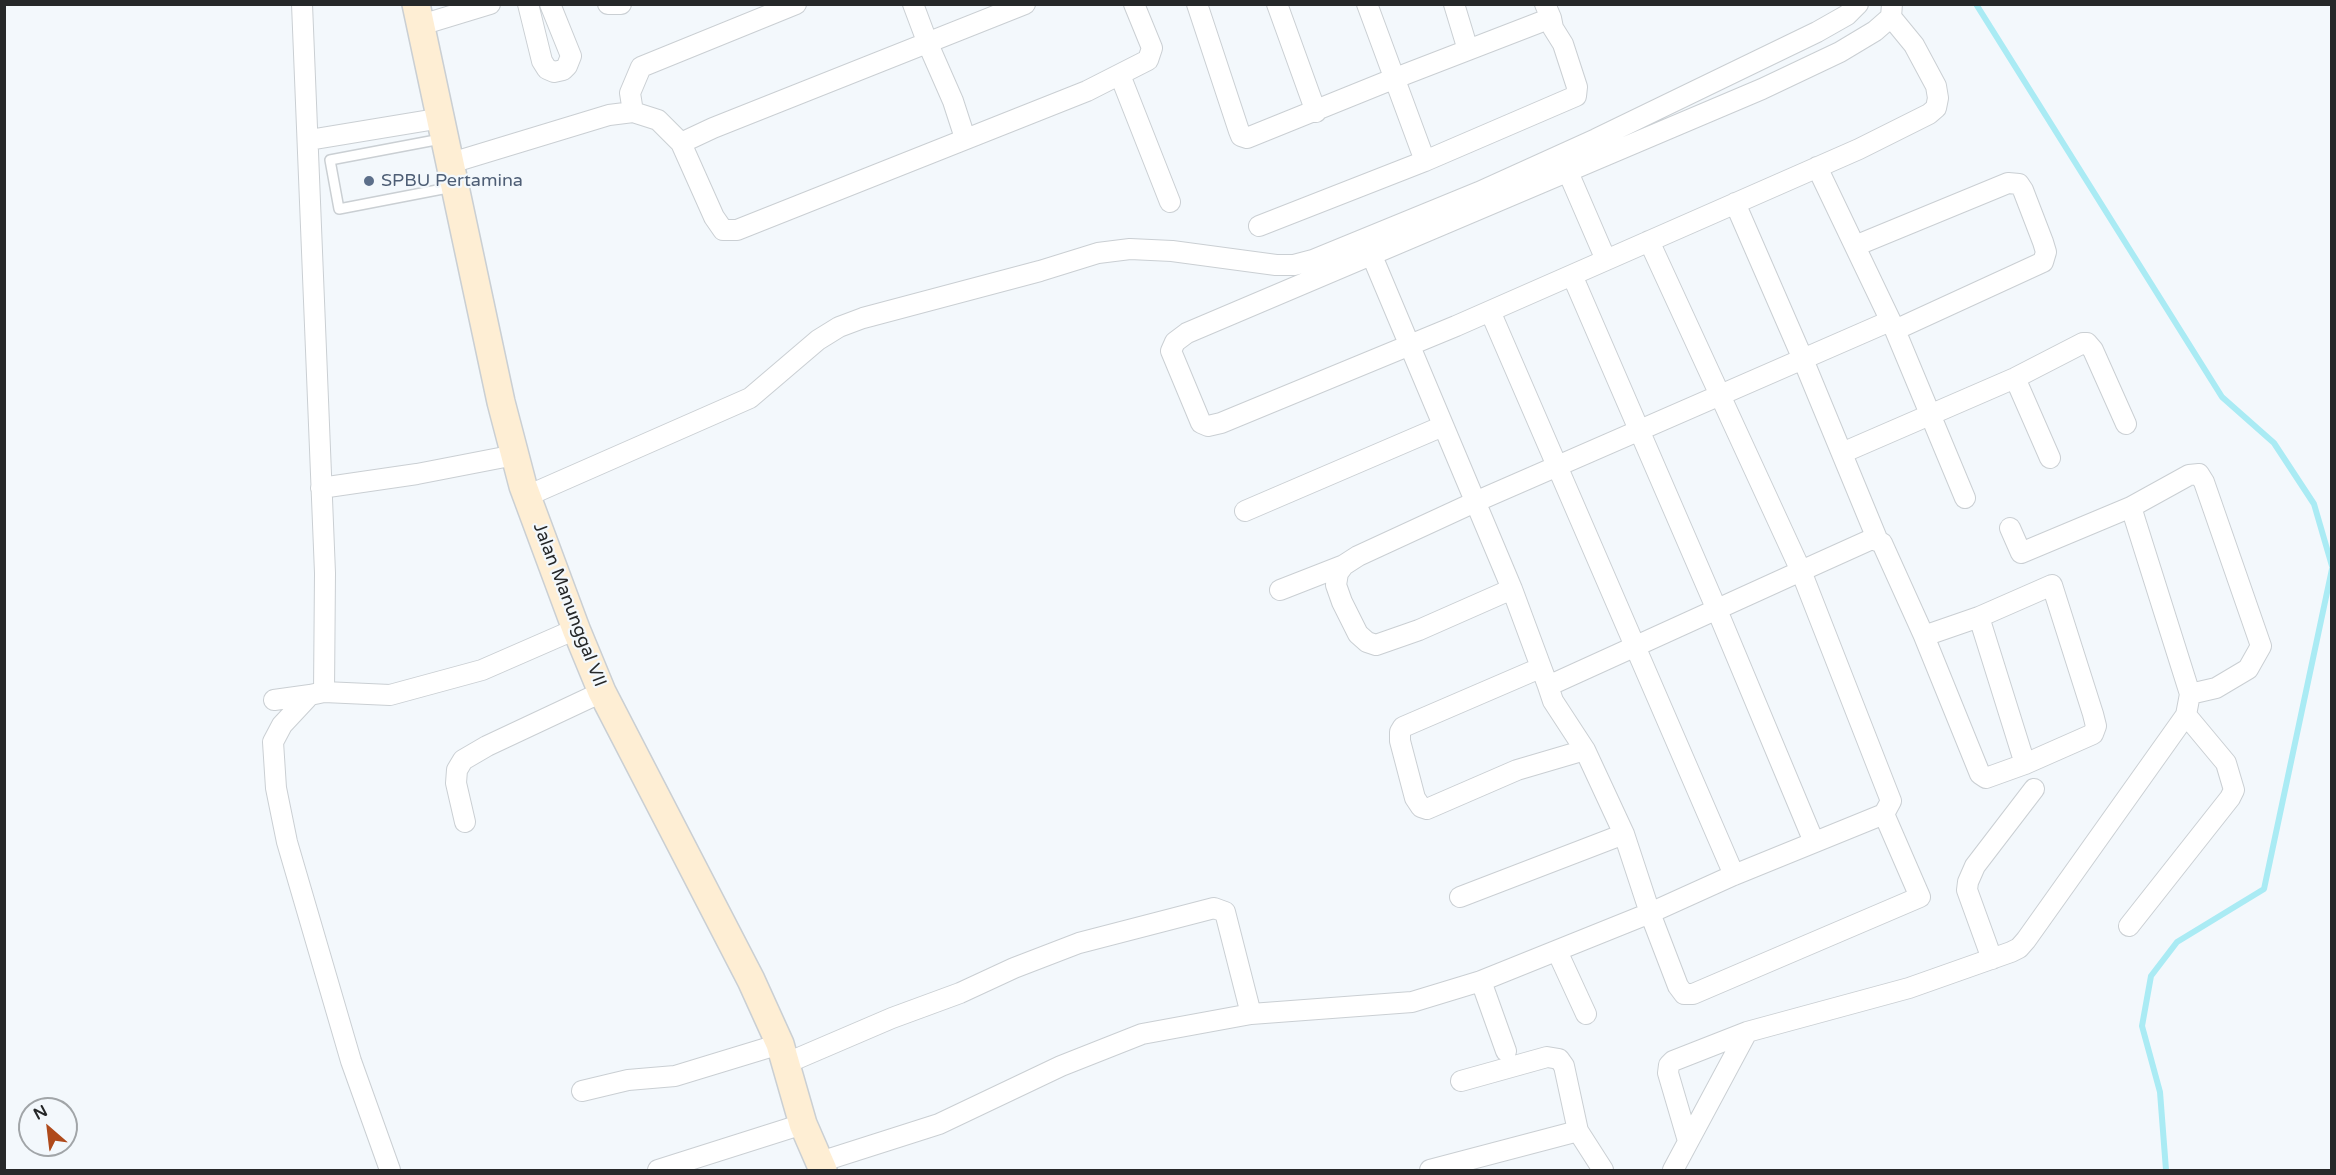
<!DOCTYPE html>
<html>
<head>
<meta charset="utf-8">
<style>
  body { margin:0 }
  #map { position:relative; width:2336px; height:1175px; overflow:hidden; background:#f3f8fc; font-family:"Varela Round",sans-serif }
  canvas { display:block }
  .frame { position:absolute; inset:0; border:6px solid #262829; pointer-events:none }
  .north { position:absolute; left:18px; top:1097px; width:60px; height:60px; box-sizing:border-box; background:#f3f8fc; border:2px solid #a1a5a8; border-radius:50%; rotate:332deg; font-size:16px; font-weight:700; line-height:24px; text-align:center; color:#262829 }
  .north::after { content:''; display:block; margin:auto; width:21px; height:27px; background:#af4a1b; clip-path:polygon(50% 0,100% 100%,50% 72%,0 100%) }
</style>
</head>
<body>
<div id="map">
<canvas width="2336" height="1175"></canvas>
<div class="frame"></div>
<div class="north">N</div>
</div>
<script>
const ctx = document.querySelector('canvas').getContext('2d');
ctx.lineJoin = 'round';
function toPath(rows) {
  const path = new Path2D();
  for (const r of rows) {
    path.moveTo(r[0], r[1]);
    for (let i = 2; i < r.length; i += 2) path.lineTo(r[i], r[i + 1]);
  }
  return path;
}
function stroke(path, color, width, dash) {
  ctx.strokeStyle = color;
  ctx.lineWidth = width;
  ctx.lineCap = dash ? 'butt' : 'round';
  ctx.setLineDash(dash || []);
  ctx.stroke(path);
}
function write(font, color, halo, rows, align = 'center') {
  ctx.font = font + ' "Varela Round",sans-serif';
  ctx.lineWidth = 4.5;
  ctx.setLineDash([]);
  ctx.textBaseline = 'middle';
  ctx.strokeStyle = halo;
  ctx.fillStyle = color;
  for (const [text, x, y, turn = 0] of rows) {
    ctx.save();
    ctx.translate(x, y);
    ctx.rotate((+turn || 0) * Math.PI / 180);
    ctx.textAlign = isNaN(turn) ? turn : align;
    if (halo) ctx.strokeText(text, 0, 0);
    ctx.fillText(text, 0, 0);
    ctx.restore();
  }
}
stroke(toPath([
  [1976,4,2222,397,2274,443,2314,504,2332,566],
  [2166,1170,2160,1092,2142,1026,2151,976,2177,942,2264,889,2332,569]
]), '#aaebf4', 6);
const lane = toPath([
  [441,139,330,160,339,209,453,187]
]);
const street = toPath([
  [302,4,325,573,324,692],
  [528,4,542,61,547,69,554,72,563,70,567,66,571,56,550,4],
  [608,4,621,4],
  [913,4,928,44,953,101,965,138],
  [1197,4,1239,131,1241,136,1247,138,1393,79,1551,18,1545,4],
  [1277,4,1316,112],
  [1367,4,1425,161],
  [1454,4,1468,50],
  [1891,17,1875,31,1840,52,1762,89,1187,333,1175,342,1171,351,1201,423,1208,426,1221,423,1456,326,1859,149,1929,114,1936,108,1938,98,1936,86,1914,45,1891,17,1892,4],
  [421,25,490,4],
  [1120,75,1170,202],
  [633,112,630,93,641,67,796,4],
  [309,140,442,118],
  [681,143,713,128,1025,4],
  [451,163,609,115,633,112,658,120,681,143,714,217,723,230,737,230,1087,91,1148,60,1152,48,1134,4],
  [1817,167,1895,330,1965,498],
  [1568,172,1606,260],
  [1735,203,1802,357,1878,541],
  [1259,226,1425,161,1576,96,1577,87,1563,44,1553,28,1551,18],
  [1649,241,1801,571,1891,801,1884,814,1920,897,1693,994,1684,994,1678,986,1650,913,1624,834,1585,750,1553,701,1548,686,1801,571,1872,539,1882,543,1924,636,1980,774,1986,778,2025,764,2093,734,2096,726,2093,714,2052,585,1979,617,1924,636],
  [1367,244,1512,589,1548,686],
  [1855,246,2008,183,2019,184,2023,190,2043,242,2046,252,2043,262,1895,330],
  [1572,275,1717,610,1814,842],
  [1490,311,1734,875],
  [2015,378,2050,458],
  [1842,453,2015,378,2083,343,2087,343,2093,350,2126,424],
  [321,488,417,474,515,455],
  [527,496,750,398,818,340,839,327,863,318,1040,271,1098,253,1130,249,1172,251,1276,265,1294,265,1313,260,1479,192,1596,139,1817,32,1847,15,1858,4],
  [1245,511,1443,426],
  [2010,528,2021,553,2131,507],
  [1512,589,1419,630,1376,645,1367,642,1358,634,1342,602,1336,585,1338,573,1344,565,1358,556,1475,502,1890,321],
  [1280,590,1344,565],
  [1979,617,2025,764],
  [1540,668,1403,727,1400,732,1400,741,1415,798,1421,807,1427,809,1517,770,1585,750],
  [274,700,310,695],
  [465,822,456,783,457,770,463,760,487,746,602,692],
  [1460,897,1624,834],
  [2129,926,2230,798,2234,790,2226,763,2186,715],
  [1557,951,1586,1014],
  [1992,959,1967,890,1968,882,1975,866,2034,789],
  [1481,981,1506,1051],
  [787,1063,892,1018,960,993,1014,968,1079,943,1214,908,1225,912,1251,1014],
  [1461,1081,1547,1057,1559,1059,1564,1066,1578,1131,1603,1170],
  [582,1091,628,1080,675,1076,780,1044],
  [1688,1141,1668,1073,1669,1065,1673,1061,1747,1032],
  [820,1162,939,1124,1061,1066,1142,1034,1251,1014,1412,1002,1481,981,1650,913,1734,875,1884,814],
  [390,1170,351,1061,287,842,276,788,273,742,282,725,310,695,324,692,390,695,482,670,576,629],
  [658,1170,803,1124],
  [1430,1170,1578,1131],
  [1673,1170,1747,1032,1909,988,2011,952,2019,948,2026,940,2186,715,2190,694,2131,507,2189,475,2199,474,2204,482,2261,646,2248,669,2216,688,2190,694]
]);
const secondary = toPath([
  [416,4,501,402,523,486,576,629,602,692,751,980,780,1044,803,1124,823,1170]
]);
stroke(lane, '#cacfd3', 12);
stroke(street, '#cacfd3', 22);
stroke(secondary, '#cacfd3', 30);
stroke(lane, '#fff', 9);
stroke(street, '#fff', 20);
stroke(secondary, '#feeed4', 27);
for (const [x, y, r, color] of [
  [369,181,6,"#5c6f8a"]
]) {
  const dot = new Path2D();
  dot.arc(x, y, r, 0, 2 * Math.PI);
  ctx.fillStyle = color;
  ctx.fill(dot);
  stroke(dot, '#f3f8fc', 2);
}
write('18px', '#4e5e75', '#f3f8fc', [
  ["SPBU Pertamina",381,181]
], 'left');
write('18px', '#262829', '#f3f8fc', [
  ["Jalan Manunggal VII",569,605,69]
]);
</script>
</body>
</html>
